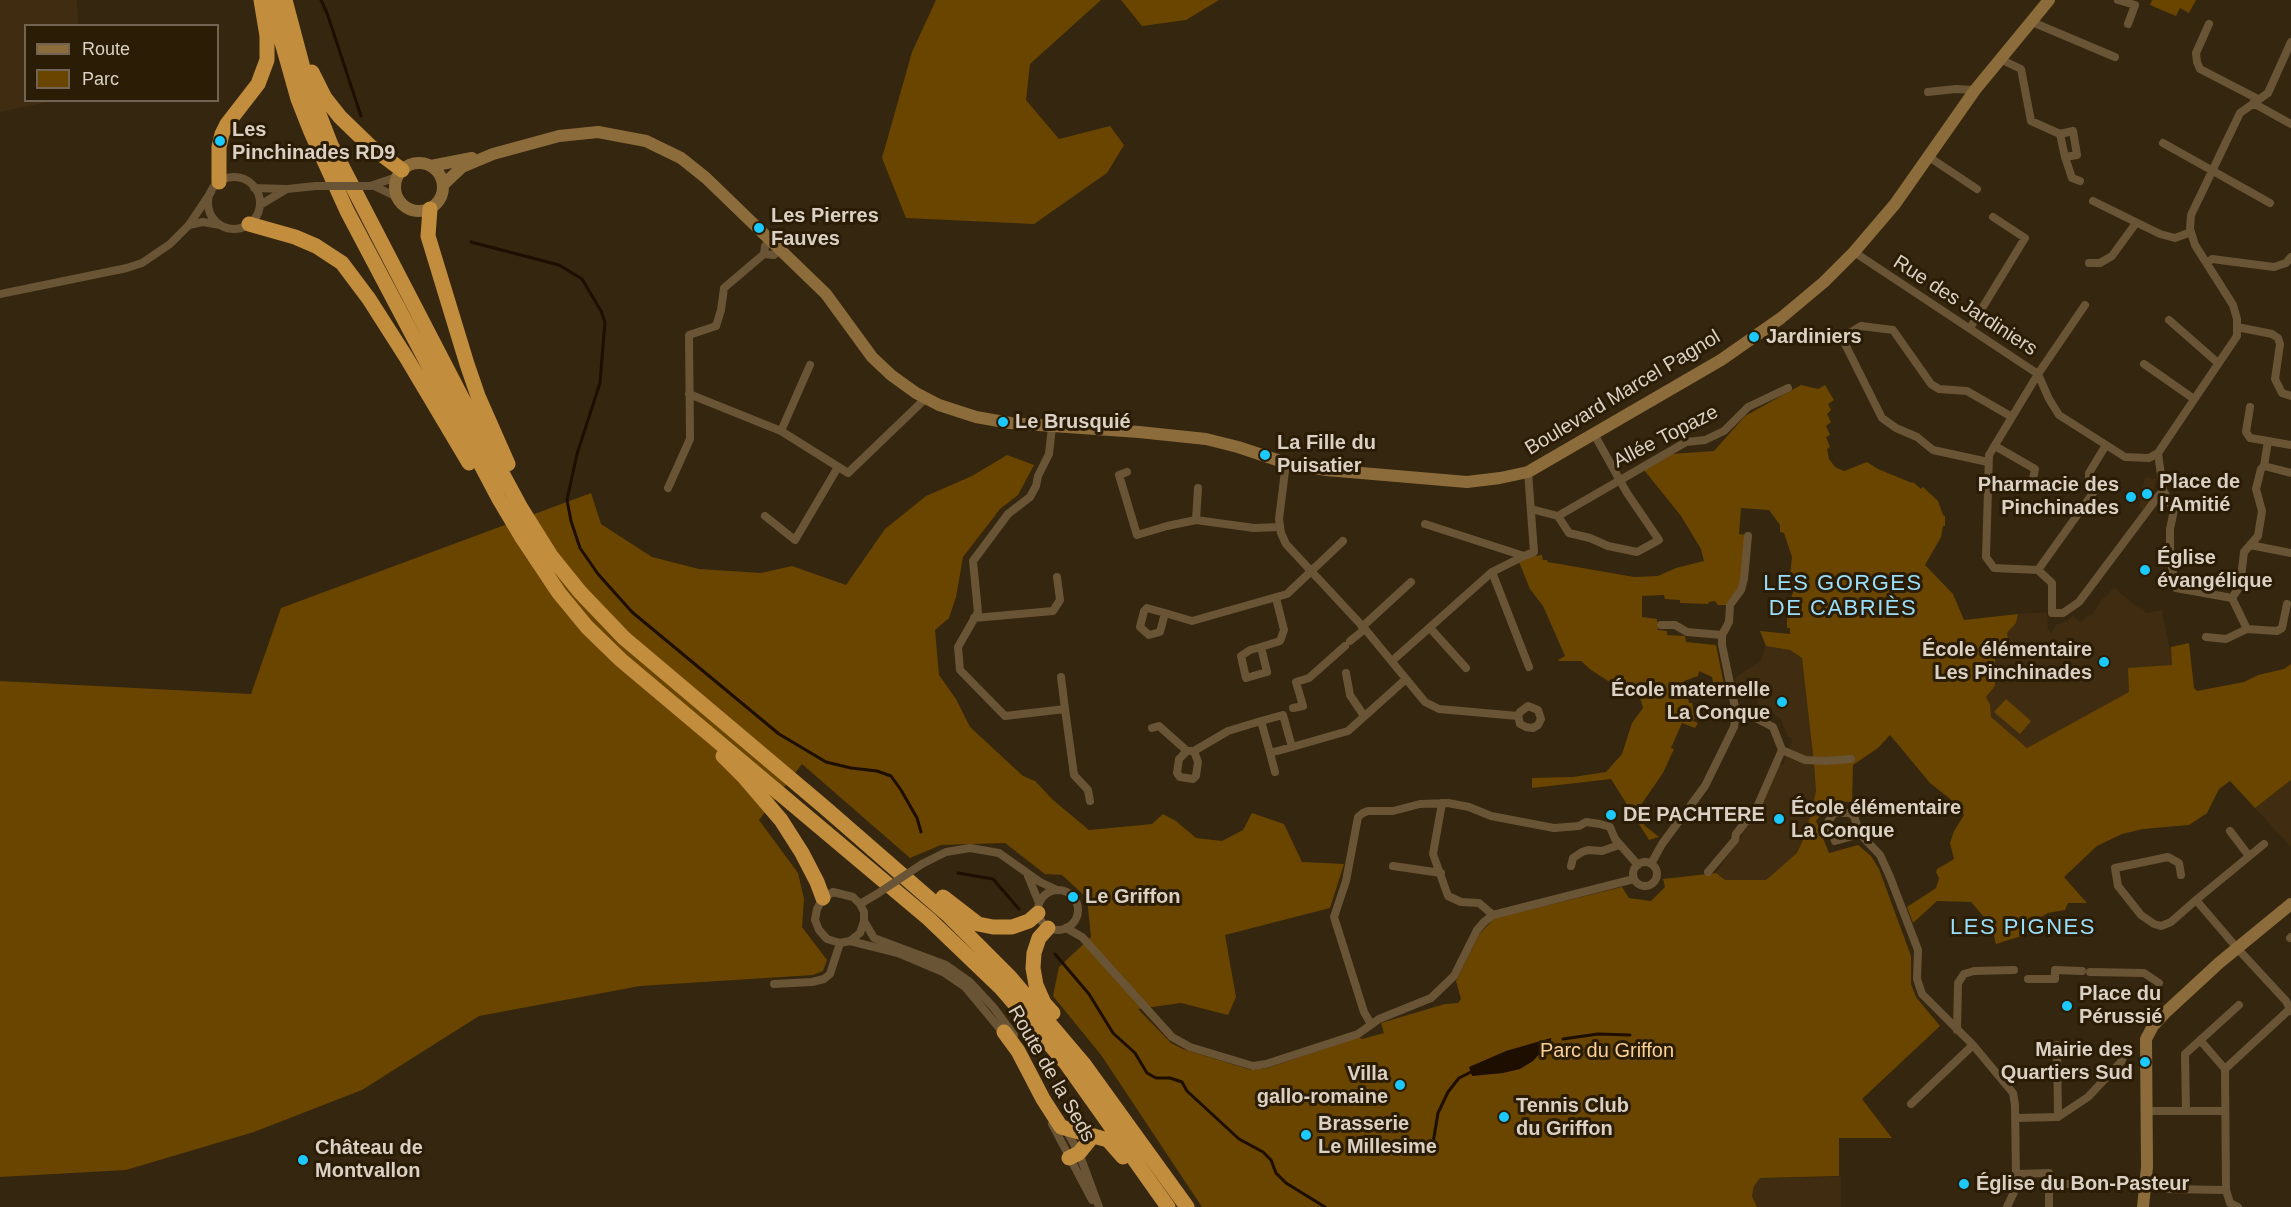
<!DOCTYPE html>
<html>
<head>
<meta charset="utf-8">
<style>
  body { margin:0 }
  #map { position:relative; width:2291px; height:1207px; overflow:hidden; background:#35260f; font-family:Helvetica,sans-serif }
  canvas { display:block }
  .legend { position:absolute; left:24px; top:24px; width:195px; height:78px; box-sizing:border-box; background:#2b1c06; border:2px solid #716452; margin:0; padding:8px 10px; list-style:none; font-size:18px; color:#dad0c3 }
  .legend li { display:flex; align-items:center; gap:12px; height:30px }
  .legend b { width:30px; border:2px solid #716452 }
</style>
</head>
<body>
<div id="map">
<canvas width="2291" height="1207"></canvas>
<ul class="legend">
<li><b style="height:8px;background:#8d6c3b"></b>Route</li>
<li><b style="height:16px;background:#694500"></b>Parc</li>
</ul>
</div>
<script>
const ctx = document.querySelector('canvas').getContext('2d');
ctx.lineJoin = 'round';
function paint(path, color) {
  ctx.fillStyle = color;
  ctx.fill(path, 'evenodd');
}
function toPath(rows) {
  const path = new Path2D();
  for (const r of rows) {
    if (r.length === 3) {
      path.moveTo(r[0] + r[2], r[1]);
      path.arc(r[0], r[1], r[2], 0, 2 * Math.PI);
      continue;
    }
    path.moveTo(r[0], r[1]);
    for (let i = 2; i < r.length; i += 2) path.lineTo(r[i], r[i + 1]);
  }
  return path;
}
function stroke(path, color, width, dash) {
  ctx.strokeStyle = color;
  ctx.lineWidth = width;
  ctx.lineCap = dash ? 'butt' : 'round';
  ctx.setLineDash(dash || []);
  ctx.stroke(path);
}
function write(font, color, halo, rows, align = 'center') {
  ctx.font = font + ' Helvetica,sans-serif';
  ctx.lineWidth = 6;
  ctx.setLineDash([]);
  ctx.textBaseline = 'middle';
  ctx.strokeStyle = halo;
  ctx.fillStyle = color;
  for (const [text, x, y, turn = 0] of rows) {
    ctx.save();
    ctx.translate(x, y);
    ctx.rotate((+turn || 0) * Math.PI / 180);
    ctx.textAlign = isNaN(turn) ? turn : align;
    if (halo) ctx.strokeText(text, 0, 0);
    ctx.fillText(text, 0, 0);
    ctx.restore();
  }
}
paint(toPath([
  [0,0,77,0,78,25,26,26,26,100,52,101,0,112],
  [2145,477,2156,479,2149,510,2139,508],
  [2114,588,2137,607,2144,609,2145,613,2162,610,2169,647,2171,647,2174,693,2129,693,2027,748,1991,717,1990,704,1986,697,1995,686,1995,646,1999,643,2011,641,2008,639,2007,633,2016,623,2018,614,2047,612,2048,627,2047,629,2051,633,2057,624,2066,622,2073,616,2081,623,2087,616,2092,615,2101,601],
  [1766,646,1790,650,1802,658,1813,758,1807,757,1789,749,1792,742,1791,737,1788,737,1780,718,1764,708,1757,703,1758,701,1737,690,1735,678,1760,661],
  [1786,757,1803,764,1814,764,1816,791,1806,833,1797,853,1766,880,1724,880,1716,873,1743,834,1740,831,1778,763,1783,765],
  [2291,780,2291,847,2255,808],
  [1841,1177,1841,1207,1757,1207,1752,1196,1754,1186,1760,1178]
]), '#402d11');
paint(toPath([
  [936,0,1101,0,1030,64,1026,100,1059,139,1110,126,1124,145,1107,173,1034,224,906,218,882,158,912,52],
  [1121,0,1219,0,1186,20,1142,26],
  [2152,0,2196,0,2189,13,2180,8,2176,16,2150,5],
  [1801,385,1818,389,1825,385,1834,400,1828,404,1831,410,1827,414,1831,422,1826,426,1830,435,1826,437,1830,447,1827,449,1829,459,1835,467,1844,471,1867,462,1878,469,1912,483,1913,482,1921,489,1923,487,1938,501,1943,515,1945,516,1945,526,1943,526,1941,537,1925,565,1953,594,1964,620,2018,614,2016,623,2007,633,2008,639,2011,642,2008,645,1999,643,1995,646,1995,686,1986,697,1990,704,1991,717,2027,748,2129,692,2128,668,2172,665,2171,647,2189,643,2194,688,2197,691,2244,682,2258,675,2284,669,2291,664,2291,780,2255,808,2230,781,2219,789,2207,813,2189,825,2143,829,2122,834,2097,846,2064,877,2087,903,2068,903,2065,910,2048,913,2035,921,2034,932,1996,944,1991,925,1971,902,1937,901,1913,923,1907,907,1936,888,1939,878,1936,872,1937,869,1954,859,1950,843,1954,831,1964,815,1949,798,1930,783,1890,735,1878,748,1853,765,1852,802,1832,801,1816,821,1829,853,1858,845,1871,856,1879,869,1911,956,1911,984,1916,997,1940,1026,1862,1099,1892,1138,1839,1138,1839,1176,1760,1178,1754,1186,1752,1196,1757,1207,1202,1207,1101,1055,1053,996,1059,967,1091,937,1087,898,1062,875,1045,874,1005,843,941,845,910,858,802,764,759,820,798,873,804,899,802,927,827,960,823,971,813,975,640,986,479,1016,362,1090,254,1132,126,1170,0,1177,0,681,251,694,281,608,591,493,601,524,652,557,699,569,761,573,792,566,846,585,885,529,926,496,972,476,1007,455,1034,465,1018,495,1000,509,963,557,956,597,949,618,935,630,939,675,956,699,970,727,1023,776,1035,781,1053,800,1089,830,1152,824,1163,814,1176,821,1196,838,1222,841,1243,830,1252,813,1284,824,1302,862,1344,864,1330,908,1225,935,1236,997,1228,1015,1181,1003,1138,1009,1171,1043,1183,1049,1251,1070,1268,1068,1358,1037,1362,1039,1384,1033,1381,1023,1445,1004,1458,1003,1461,999,1456,981,1480,933,1495,918,1622,887,1629,898,1651,901,1665,887,1663,879,1716,873,1725,880,1766,880,1797,853,1806,833,1816,791,1814,764,1802,658,1790,650,1766,646,1760,631,1790,634,1790,628,1787,628,1787,614,1795,585,1789,584,1792,557,1784,533,1780,532,1780,525,1769,510,1741,508,1739,534,1746,535,1740,581,1737,590,1726,605,1718,605,1715,601,1709,602,1708,604,1680,603,1680,600,1665,599,1664,595,1642,596,1642,617,1657,619,1658,630,1667,631,1667,635,1685,636,1686,642,1716,645,1725,690,1720,691,1719,682,1713,682,1712,677,1699,671,1698,676,1684,681,1689,703,1692,703,1695,718,1693,721,1698,723,1695,728,1682,723,1671,748,1674,749,1663,773,1636,812,1646,821,1644,825,1659,837,1649,840,1611,779,1532,788,1532,778,1573,777,1606,772,1622,754,1632,723,1643,708,1640,698,1627,693,1591,670,1581,661,1559,661,1558,660,1565,656,1543,606,1530,589,1519,562,1525,557,1542,555,1543,560,1547,560,1548,562,1634,577,1658,576,1676,568,1704,561,1701,549,1681,516,1644,470,1671,454,1714,451,1745,416],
  [2006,699,2031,721,2020,734,1994,712]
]), '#694500');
paint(toPath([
  [1551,1038,1551,1046,1542,1051,1533,1061,1520,1069,1503,1073,1472,1076,1469,1067,1506,1051]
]), '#1d0e00');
stroke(toPath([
  [321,0,327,13,361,116],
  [471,242,559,265,582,279,601,311,605,322,600,383,577,454,567,500,571,521,580,548,598,574,632,612,779,734,826,762,851,768,877,771,891,776,901,790,917,818,921,832],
  [958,873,993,879,1019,909],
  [1055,954,1089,994,1113,1033,1135,1053,1147,1073,1156,1078,1170,1078,1182,1082,1187,1091,1239,1139,1263,1152,1271,1160,1276,1173,1286,1183,1325,1207],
  [1563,1039,1598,1034,1630,1035],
  [1433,1143,1438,1113,1448,1092,1459,1078,1473,1071]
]), '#1d0e00', 3);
stroke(toPath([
  [2118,0,2135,5,2128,24],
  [2032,22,2115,57],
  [2209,24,2196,53,2197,62,2200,69,2258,99],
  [2000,59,2021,69,2031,121,2060,134,2065,157,2072,178,2080,181],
  [1928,92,1956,89,1975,90],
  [2253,103,2291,124],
  [2060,134,2073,131,2077,155,2065,157],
  [2163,143,2270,203],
  [1929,157,1977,189],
  [234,203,26],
  [370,186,397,177],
  [374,186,397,197],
  [254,188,287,189,316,186],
  [2093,201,2160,234,2175,238,2191,232],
  [260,205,285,190],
  [189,225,203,222,220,225],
  [1854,252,2038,374,2049,399,2059,415,2125,457,2149,458,2158,453,2237,336,2237,319,2233,305,2195,245,2190,229,2191,215,2240,113,2268,93,2291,42],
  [764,254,774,255,781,249],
  [2089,263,2100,263,2112,256,2136,223],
  [2207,263,2212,259,2274,267,2286,263,2291,257],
  [0,294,127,268,142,263,170,244,189,225,211,192],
  [2085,305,2038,374,1989,455,1986,557,1994,568,2038,570,2093,493,2089,488,2089,473,2106,445],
  [2169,320,2218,363],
  [2237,327,2272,334,2278,338,2280,344,2275,379,2282,393,2291,396],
  [1970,328,2025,238,1993,217],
  [2144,364,2194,399],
  [689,394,781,431,848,473,926,398],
  [1052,427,1049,454,1038,476,1036,486,1030,497,1008,514,973,561,978,612,958,647,960,670,1005,716,1065,709,1074,775,1088,790,1090,801],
  [781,431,810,365],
  [2268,441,2291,445],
  [1995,446,2035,469,2033,479],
  [2158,453,2163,490,2174,510,2170,529,2170,558,2176,588,2232,598,2240,586,2244,552,2258,536,2262,511,2256,489,2261,469,2264,466,2268,441,2250,438,2246,432,2250,407],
  [1988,462,1933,450,1917,437,1896,428,1882,418,1842,338,1861,326,1893,330,1931,384,1939,389,1967,391,2012,417],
  [1286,463,1279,519,1281,533,1286,544,1365,629,1425,702,1439,709,1518,716,1520,724,1526,727,1533,728,1538,725,1541,719,1538,710,1528,706,1520,712,1518,716],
  [2264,466,2291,473],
  [1127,472,1119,475,1137,535,1167,526,1196,520],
  [668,488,690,439,689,335,716,326,721,310,724,288,764,254,765,246,771,240],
  [1198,488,1196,520,1254,528,1280,527],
  [1531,509,1558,516,1569,533,1590,538,1608,546,1637,552,1659,540,1627,493,1594,434],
  [765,516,795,540,838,467],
  [1558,516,1686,442,1705,440,1724,431,1748,407,1788,388],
  [1425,524,1524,556,1534,552,1528,472],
  [2250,545,2291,553],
  [2038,570,2052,583,2052,613,2063,613,2079,602,2163,490],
  [1492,572,1524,556],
  [2232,598,2247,629],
  [1165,613,1160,632,1149,635,1140,627,1144,611,1147,608,1165,613,1192,621,1287,594,1343,541],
  [974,618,1053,611,1060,600,1057,577],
  [1661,625,1675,625,1687,632,1722,635],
  [1362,627,1411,582],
  [1430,628,1466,668],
  [2206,637,2226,639,2247,629,2277,631,2282,628,2287,604],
  [1350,641,1365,629],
  [1261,647,1267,672,1246,678,1241,656,1250,650,1261,647,1280,641,1284,630,1276,598],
  [1392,661,1492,572,1529,667],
  [1346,673,1350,695,1364,716],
  [1061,677,1065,709],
  [1293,708,1303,706,1296,682,1309,678,1345,646],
  [1736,712,1746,713,1773,727,1782,750,1805,760,1825,761,1851,759],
  [1152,728,1159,726,1187,751,1194,751,1228,731,1261,721],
  [1292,747,1283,715,1261,721,1270,753,1292,747,1348,731,1406,679],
  [1187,751,1179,759,1177,773,1180,777,1193,779,1196,776,1198,762,1194,751],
  [1270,753,1275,772],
  [1442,803,1433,854,1448,896,1461,902,1479,903,1493,915],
  [2230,831,2249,856],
  [1860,834,1835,841,1828,822,1834,813,1849,813,1854,816,1860,834,1880,855,1890,877,1918,950,1917,979,1922,994,1973,1045,2013,1093,2015,1105,2016,1178,2015,1190,2007,1207],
  [1645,874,12],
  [922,864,946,852,970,848,999,853,1040,882,1057,890],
  [1651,864,1662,844,1705,786,1734,727,1736,712,1722,645,1722,635,1729,622,1730,605,1741,590,1744,579,1748,536],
  [1393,866,1441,873],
  [1571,866,1573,858,1582,852,1588,850,1602,851,1619,845],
  [1708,872,1735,840,1736,834,1757,807,1782,750],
  [2181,875,2179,863,2168,857,2115,868,2118,886,2141,915,2154,924,2161,926,2171,922,2196,900,2237,948,2286,1001,2291,1011],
  [1028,876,1039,903],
  [1058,910,20],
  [833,892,853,897,860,904,864,912,864,921,860,933,850,941,840,943,827,939,819,930,815,920,817,909,823,898,833,892],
  [2196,900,2264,844],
  [860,904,877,894],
  [864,921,874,938,946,965,970,982,994,1008,1014,1035],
  [1066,928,1082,937,1172,1037,1190,1047,1253,1066,1266,1064,1358,1034,1379,1019,1431,998,1454,976,1477,930,1484,922,1493,915,1634,879],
  [2290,938,2291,937],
  [850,941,898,953,943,972,965,987,1005,1035],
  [2090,972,2144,973,2159,983],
  [2028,979,2055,979,2055,970,2082,971],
  [774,984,812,982,824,979,830,974,840,943],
  [1371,1024,1364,1012,1334,917,1346,881,1358,817,1363,813,1368,811,1393,811,1420,804,1448,803,1469,807,1491,816,1554,828,1579,826,1586,822,1600,824,1610,827,1615,839,1638,865],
  [1957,1030,1958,983,1964,974,1974,971,2014,970],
  [2200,1040,2225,1069],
  [2057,1045,2058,1117],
  [1911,1104,1973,1045],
  [2153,1111,2225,1111],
  [2186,1111,2185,1054,2239,1005],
  [2016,1118,2058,1117,2088,1097,2121,1062,2126,1051],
  [1052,1124,1092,1200],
  [1065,1128,1079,1153,1099,1207],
  [2017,1174,2049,1173,2049,1184],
  [2166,1189,2226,1190],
  [2049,1207,2049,1184,2093,1184],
  [2238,1207,2230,1203,2226,1190,2225,1069,2291,1008]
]), '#695436', 8);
stroke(toPath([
  [419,187,24],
  [431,166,472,158],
  [443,185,462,167,493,154,559,136,598,132,646,141,681,158,706,178,826,294,872,357,891,375,916,393,939,405,976,417,1010,423,1139,432,1206,439,1238,447,1286,463,1326,470,1467,482,1500,478,1528,472,1721,360,1781,318,1824,282,1854,252,1895,204,1975,90,2049,0],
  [2143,1207,2147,1167,2146,1039,2153,1026,2167,1011,2219,963,2291,904]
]), '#8d6c3b', 12);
stroke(toPath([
  [270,0,298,99,311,132,347,211,499,499,521,536,559,593,587,627,621,660,929,919,1001,988,1065,1062,1168,1207],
  [285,0,307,83,331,145,475,423,521,508,551,556,580,592,624,638,823,806,947,914,1010,977,1083,1063,1187,1207],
  [312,72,325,98,340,117,370,146,402,170],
  [219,182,219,147,222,134,227,124,258,84,267,60,267,36,261,0],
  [430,209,428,236,467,364,478,396,508,464],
  [249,224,295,237,316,246,342,263,369,299,406,357,469,463],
  [723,756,745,778,781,820,802,853,817,882,823,898],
  [943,897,978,924,993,927,1012,927,1029,921,1038,913],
  [1048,928,1039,938,1034,953,1033,968,1036,985,1044,1003,1053,1013],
  [1004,1032,1018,1051,1043,1099,1061,1127,1108,1140,1123,1157],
  [1069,1158,1079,1153,1092,1137]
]), '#c28d3d', 15);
stroke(toPath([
  [316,186,370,186],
  [877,894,922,864]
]), '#695436', 8);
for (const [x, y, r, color] of [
  [220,141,6,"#1bc9fc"],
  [759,228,6,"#1bc9fc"],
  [1754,337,6,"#1bc9fc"],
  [1003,422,6,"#1bc9fc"],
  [1265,455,6,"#1bc9fc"],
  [2147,494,6,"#1bc9fc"],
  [2131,497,6,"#1bc9fc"],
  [2145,570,6,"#1bc9fc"],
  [2104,662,6,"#1bc9fc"],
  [1782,702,6,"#1bc9fc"],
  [1611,815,6,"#1bc9fc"],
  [1779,819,6,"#1bc9fc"],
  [1073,897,6,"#1bc9fc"],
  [2067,1006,6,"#1bc9fc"],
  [2145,1062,6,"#1bc9fc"],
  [1400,1085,6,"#1bc9fc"],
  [1504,1117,6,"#1bc9fc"],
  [1306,1135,6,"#1bc9fc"],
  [303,1160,6,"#1bc9fc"],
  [1964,1184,6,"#1bc9fc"]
]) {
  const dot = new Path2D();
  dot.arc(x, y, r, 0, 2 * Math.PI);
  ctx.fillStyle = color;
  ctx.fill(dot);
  stroke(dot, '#2b1c06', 2);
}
write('bold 20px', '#dad0c3', '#2b1c06', [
  ["Les",232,130],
  ["Pinchinades RD9",232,153],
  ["Les Pierres",771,216],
  ["Fauves",771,239],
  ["Jardiniers",1766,337],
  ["Le Brusquié",1015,422],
  ["La Fille du",1277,443],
  ["Puisatier",1277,466],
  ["Place de",2159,482],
  ["l'Amitié",2159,505],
  ["Pharmacie des",2119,485,"right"],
  ["Pinchinades",2119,508,"right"],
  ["Église",2157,558],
  ["évangélique",2157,581],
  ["École élémentaire",2092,650,"right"],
  ["Les Pinchinades",2092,673,"right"],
  ["École maternelle",1770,690,"right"],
  ["La Conque",1770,713,"right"],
  ["École élémentaire",1791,808],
  ["La Conque",1791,831],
  ["DE PACHTERE",1623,815],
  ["Le Griffon",1085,897],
  ["Place du",2079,994],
  ["Pérussié",2079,1017],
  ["Mairie des",2133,1050,"right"],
  ["Quartiers Sud",2133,1073,"right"],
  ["Villa",1388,1074,"right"],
  ["gallo-romaine",1388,1097,"right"],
  ["Tennis Club",1516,1106],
  ["du Griffon",1516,1129],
  ["Brasserie",1318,1124],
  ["Le Millesime",1318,1147],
  ["Château de",315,1148],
  ["Montvallon",315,1171],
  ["Église du Bon-Pasteur",1976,1184]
], 'left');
write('20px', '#dad0c3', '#2b1c06', [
  ["Rue des Jardiniers",1965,306,33],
  ["Boulevard Marcel Pagnol",1623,393,-31],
  ["Allée Topaze",1666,437,-27],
  ["Route de la Seds",1051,1074,60]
]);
write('20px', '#fad096', '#2b1c06', [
  ["Parc du Griffon",1607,1051]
]);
ctx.letterSpacing = '1.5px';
write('22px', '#99dffb', '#2b1c06', [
  ["LES GORGES",1843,584],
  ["DE CABRIÈS",1843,609],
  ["LES PIGNES",2023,928]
]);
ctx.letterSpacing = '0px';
</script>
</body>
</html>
